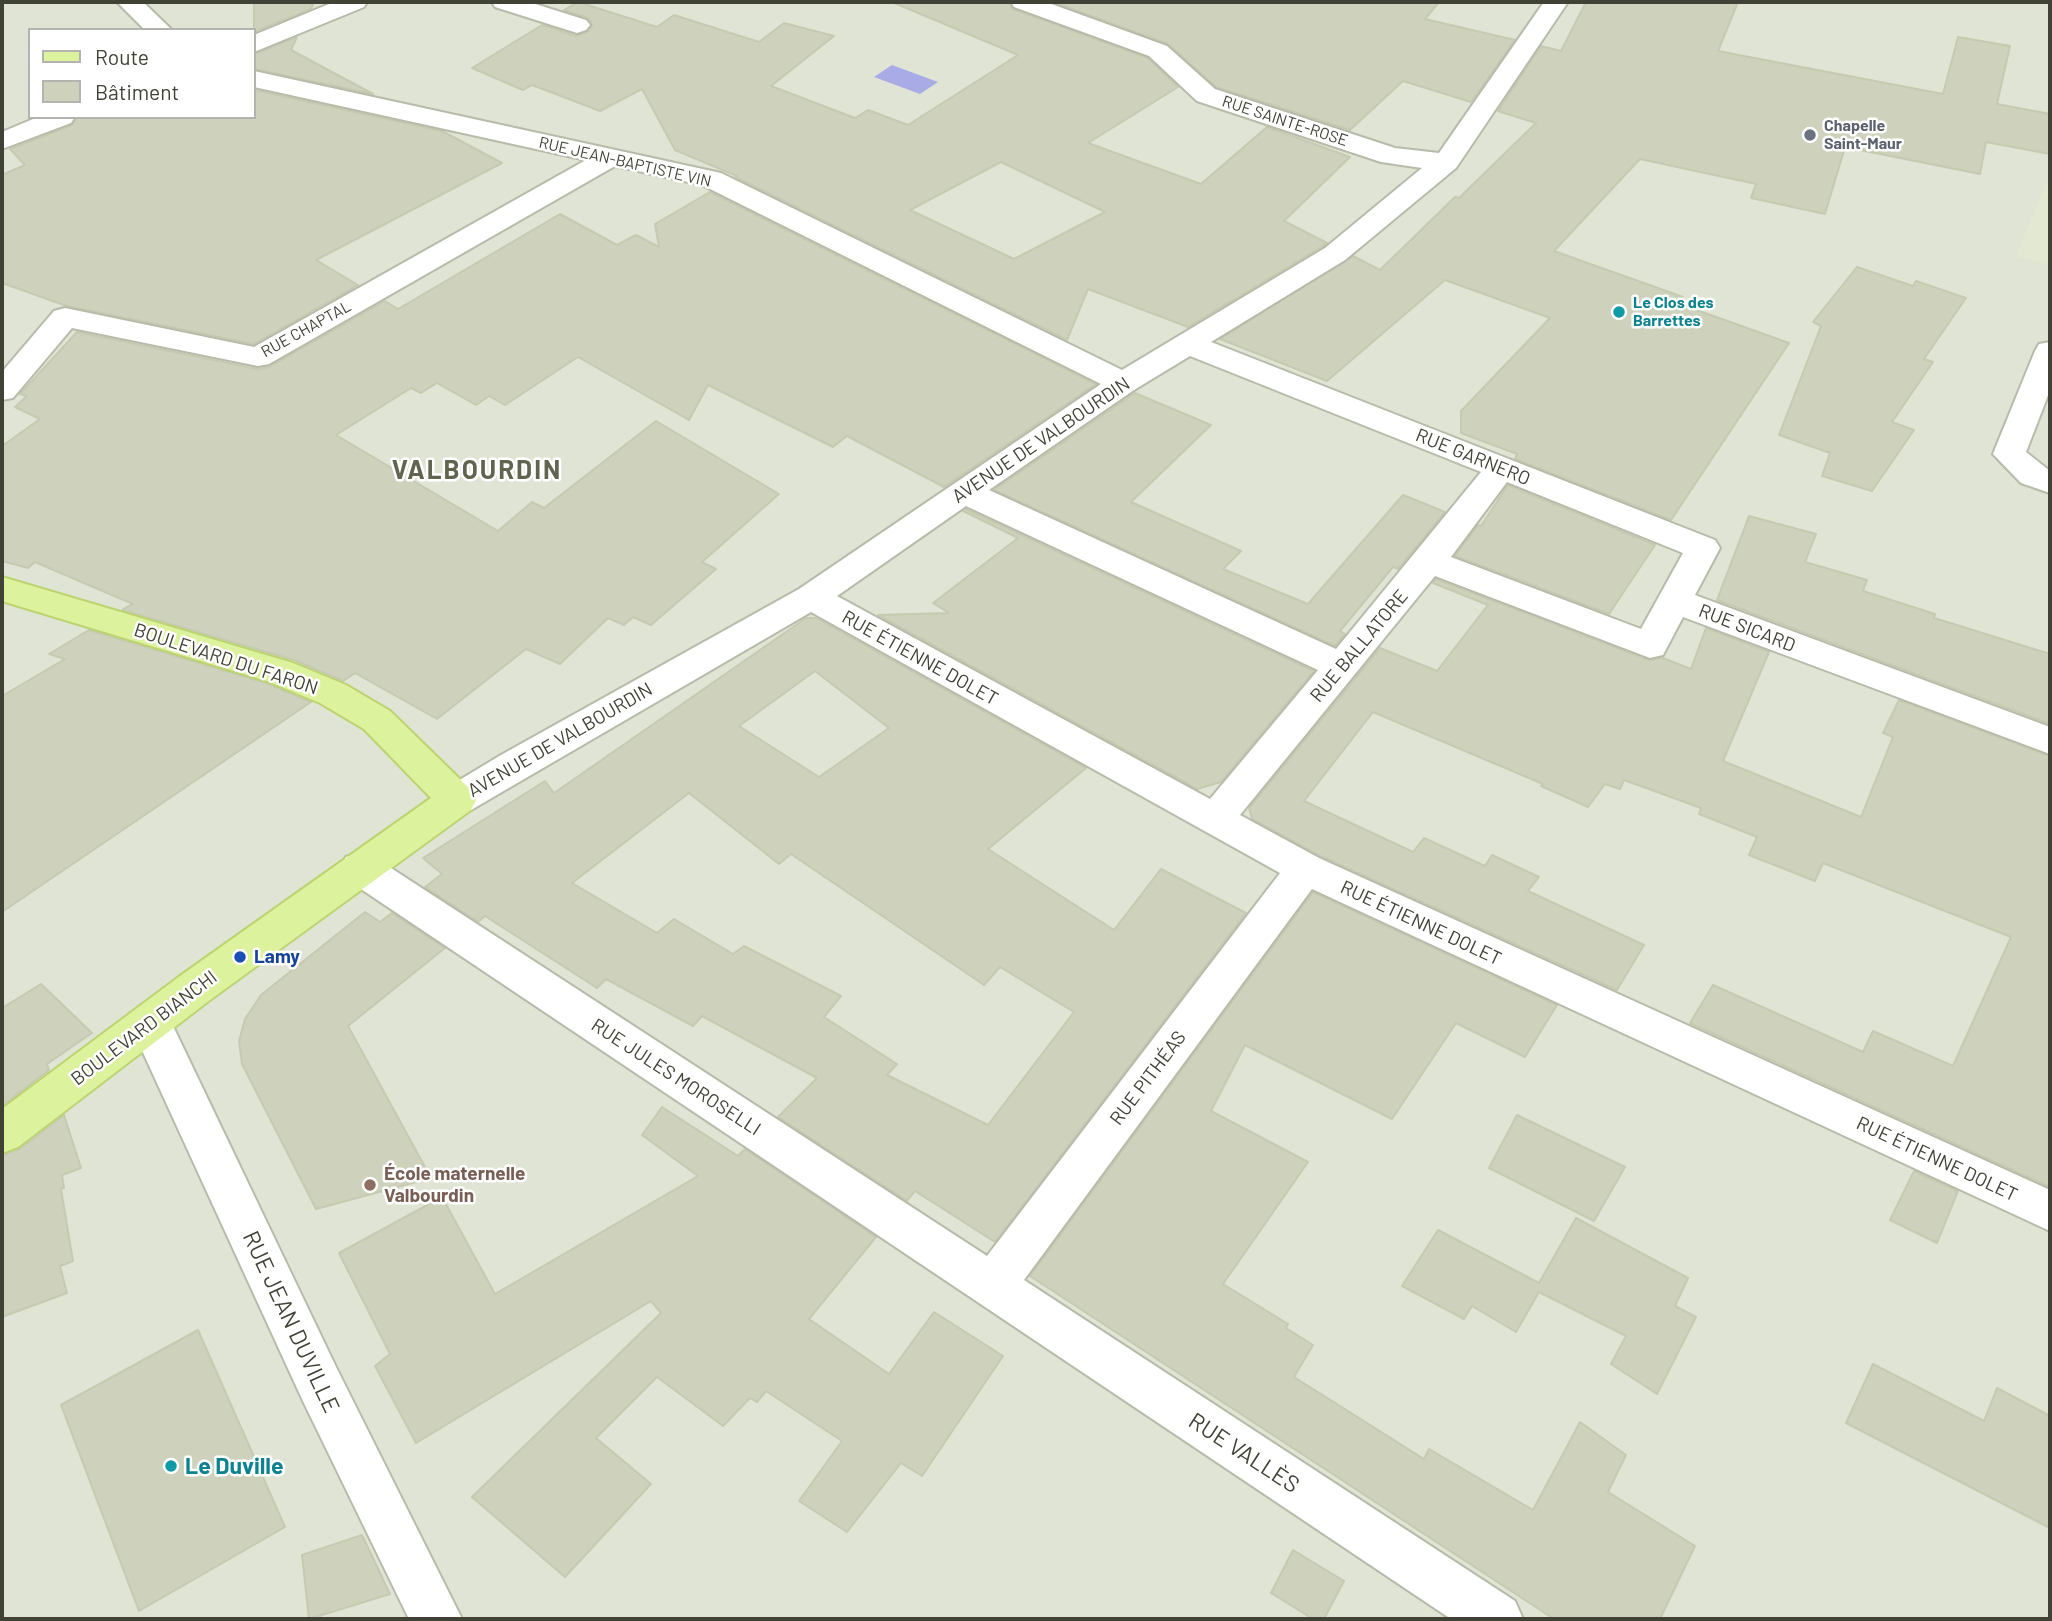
<!DOCTYPE html>
<html>
<head>
<meta charset="utf-8">
<style>
  body { margin:0 }
  #map { position:relative; width:2052px; height:1621px; overflow:hidden; background:#eef0e6; font-family:Barlow,sans-serif }
  canvas { display:block }
  .frame { position:absolute; inset:0; border:4px solid #404236; pointer-events:none }
  .legend { position:absolute; left:28px; top:28px; width:228px; height:91px; box-sizing:border-box; background:#fff; border:2px solid #b3b3af; margin:0; padding:9px 12px; list-style:none; font-size:21px; color:#404236 }
  .legend li { display:flex; align-items:center; gap:14px; height:35px }
  .legend b { width:35px; border:2px solid #b3b3af }
</style>
</head>
<body>
<div id="map">
<canvas width="2052" height="1621"></canvas>
<div class="frame"></div>
<ul class="legend">
<li><b style="height:9px;background:#dcf29d"></b>Route</li>
<li><b style="height:19px;background:#ced1bc"></b>Bâtiment</li>
</ul>
</div>
<script>
const ctx = document.querySelector('canvas').getContext('2d');
ctx.lineJoin = 'round';
function paint(path, color) {
  ctx.fillStyle = color;
  ctx.fill(path, 'evenodd');
}
function toPath(rows) {
  const path = new Path2D();
  for (const r of rows) {
    path.moveTo(r[0], r[1]);
    for (let i = 2; i < r.length; i += 2) path.lineTo(r[i], r[i + 1]);
  }
  return path;
}
function stroke(path, color, width, dash) {
  ctx.strokeStyle = color;
  ctx.lineWidth = width;
  ctx.lineCap = dash ? 'butt' : 'round';
  ctx.setLineDash(dash || []);
  ctx.stroke(path);
}
function write(font, color, halo, rows, align = 'center') {
  ctx.font = font + ' Barlow,sans-serif';
  ctx.lineWidth = 5;
  ctx.setLineDash([]);
  ctx.textBaseline = 'middle';
  ctx.strokeStyle = halo;
  ctx.fillStyle = color;
  for (const [text, x, y, turn = 0] of rows) {
    ctx.save();
    ctx.translate(x, y);
    ctx.rotate((+turn || 0) * Math.PI / 180);
    ctx.textAlign = isNaN(turn) ? turn : align;
    if (halo) ctx.strokeText(text, 0, 0);
    ctx.fillText(text, 0, 0);
    ctx.restore();
  }
}
paint(toPath([
  [2,2,2050,2,2050,1619,2,1619],
  [30,30,254,30,254,117,30,117]
]), '#e0e4d4');
paint(toPath([
  [2050,175,2050,265,2016,256]
]), '#e2e8d1');
paint(toPath([
  [892,65,938,82,920,94,874,77]
]), '#a9abe7');
const building = toPath([
  [254,2,314,2,311,9,254,32,254,2],
  [578,2,657,27,674,15,759,42,784,23,834,36,771,86,855,118,868,110,908,125,1018,55,892,2,1008,2,1013,9,1148,58,1178,87,1088,143,1201,184,1267,127,1350,157,1284,221,1327,243,1323,246,1188,327,1088,289,1067,340,735,177,737,176,675,150,642,89,600,111,532,85,523,90,472,68,542,25,576,36,587,32,593,25,588,18,564,10,578,2],
  [1001,162,1105,212,1014,259,910,210,1001,162],
  [1053,2,1439,2,1425,19,1515,40,1471,102,1403,81,1350,130,1216,87,1168,44,1053,2],
  [1586,2,1738,2,1718,51,1943,94,1958,37,2010,46,1997,104,2050,114,2050,154,1986,142,1980,174,1845,147,1825,214,1751,198,1756,184,1640,159,1554,251,1683,297,1677,303,1789,343,1671,520,1515,459,1517,454,1461,433,1461,411,1550,318,1445,280,1327,381,1220,339,1353,256,1380,270,1455,197,1459,198,1536,123,1498,111,1541,46,1561,51,1586,2],
  [297,37,291,50,373,94,254,69,254,54,297,37],
  [254,90,442,131,502,163,316,260,358,285,254,344,67,306,2,283,2,175,25,165,10,149,72,125,77,117,254,117,254,90],
  [710,192,1096,384,944,487,847,436,833,447,708,385,689,420,578,357,505,405,489,396,476,405,437,383,421,393,411,388,336,435,498,531,532,502,544,508,656,421,779,494,702,562,716,569,651,625,633,617,624,625,608,618,560,664,526,649,437,719,355,673,343,681,294,660,122,610,133,604,35,562,28,568,2,561,2,446,40,419,15,407,27,396,20,394,77,332,257,369,269,367,385,301,398,309,560,214,617,245,636,235,659,247,655,224,710,192],
  [1857,267,1913,286,1916,281,1966,298,1924,359,1933,362,1892,422,1914,430,1872,491,1822,476,1830,453,1779,435,1821,326,1813,322,1857,267],
  [1135,393,1211,425,1131,502,1241,551,1223,569,1308,604,1403,495,1445,512,1398,569,1393,567,1340,631,1345,634,1335,646,994,490,1135,393],
  [1508,485,1655,545,1609,614,1455,556,1478,525,1481,526,1508,485],
  [966,509,1314,671,1221,782,1197,789,878,615,949,613,933,603,1018,538,963,511,966,509],
  [1749,516,1816,534,1805,562,1867,580,1863,591,1935,614,1934,618,2050,654,2050,724,1717,600,1749,516],
  [1436,579,1649,660,1663,658,1691,669,1706,628,1769,652,1723,761,1861,817,1893,737,1883,733,1899,700,2050,756,2050,1187,1690,1023,1713,985,1863,1052,1873,1031,1953,1066,2011,937,1823,863,1815,881,1749,855,1757,837,1699,814,1701,808,1624,780,1620,789,1605,784,1588,807,1541,786,1543,784,1373,712,1304,801,1413,852,1424,838,1485,866,1492,855,1539,877,1528,891,1644,945,1617,990,1320,856,1252,819,1249,808,1380,648,1437,671,1488,605,1433,583,1436,579],
  [806,618,816,618,1086,768,988,849,1114,930,1161,869,1246,913,995,1242,915,1191,907,1201,778,1117,817,1078,702,1016,693,1026,606,979,597,988,485,916,478,922,425,887,442,874,423,858,545,781,554,793,806,618],
  [815,671,889,728,819,777,739,726,815,671],
  [689,793,779,864,791,854,984,985,1000,967,1074,1012,988,1125,887,1075,897,1064,824,1017,841,996,744,946,733,954,674,919,657,933,572,883,689,793],
  [89,630,266,683,311,702,2,912,2,696,65,659,49,654,89,630],
  [1313,892,1557,1005,1525,1057,1456,1023,1392,1119,1245,1045,1211,1111,1308,1162,1223,1284,1288,1324,1286,1328,1313,1345,1294,1377,1424,1459,1429,1449,1533,1510,1580,1422,1626,1455,1608,1492,1695,1546,1660,1619,1554,1619,1030,1276,1313,892],
  [365,912,380,922,392,913,445,948,348,1026,431,1178,316,1209,242,1064,239,1041,245,1019,261,995,365,912],
  [41,984,92,1033,47,1064,49,1070,2,1106,2,1008,41,984],
  [662,1107,738,1156,745,1149,876,1237,809,1319,889,1374,934,1312,1003,1356,922,1476,901,1463,847,1532,799,1501,842,1441,766,1391,757,1402,750,1398,723,1426,657,1377,596,1438,651,1484,565,1577,472,1497,661,1313,651,1301,416,1443,375,1366,390,1354,339,1253,442,1197,495,1294,698,1176,642,1135,662,1107],
  [64,1115,81,1168,62,1175,64,1188,61,1189,73,1261,60,1266,67,1293,2,1317,2,1155,20,1149,64,1115],
  [1517,1115,1625,1167,1594,1221,1489,1168,1517,1115],
  [1914,1171,1958,1191,1937,1243,1890,1220,1914,1171],
  [1576,1218,1688,1278,1675,1306,1696,1317,1657,1394,1611,1364,1626,1336,1539,1292,1516,1332,1472,1306,1464,1319,1402,1286,1438,1230,1539,1283,1576,1218],
  [198,1330,285,1527,139,1611,61,1405,198,1330],
  [1873,1364,1984,1421,1997,1388,2050,1416,2050,1528,1846,1423,1873,1364],
  [362,1535,390,1594,309,1619,302,1555,362,1535],
  [1293,1550,1344,1581,1324,1619,1313,1619,1271,1593,1293,1550]
]);
paint(building, '#ced1bc');
stroke(building, '#c6cab1', 2);
const minor = toPath([
  [117,2,143,2,172,30,145,30,117,2],
  [334,2,367,2,364,7,254,52,254,35,334,2],
  [492,2,529,2,586,20,590,25,586,30,577,33,495,7,492,2],
  [1011,2,1046,2,1167,46,1215,89,1395,148,1439,153,1544,2,1568,2,1456,168,1345,260,1211,342,1715,540,1720,548,1695,595,2050,727,2050,754,1683,617,1663,655,1650,658,1435,576,1240,815,1319,858,2050,1190,2050,1231,1312,889,1024,1280,1515,1601,1523,1619,1451,1619,346,879,340,868,346,857,360,853,374,857,987,1256,1280,873,811,612,471,810,457,814,443,810,438,800,443,790,501,755,799,589,1101,384,702,185,615,166,269,364,258,366,72,328,13,398,2,400,2,372,54,311,65,308,254,347,586,160,254,87,254,71,721,173,1122,370,1325,248,1422,168,1381,162,1197,101,1149,56,1014,7,1011,2],
  [1190,356,1481,472,1336,649,989,490,1134,390,1190,356],
  [1507,482,1683,553,1641,629,1451,557,1507,482],
  [966,506,1318,670,1210,799,837,596,966,506],
  [38,117,75,117,71,123,2,149,2,132,38,117],
  [2050,342,2050,390,2026,452,2050,471,2050,493,2021,483,1993,454,2035,351,2039,344,2050,342],
  [150,1005,165,1010,171,1022,336,1367,462,1619,409,1619,302,1399,129,1022,135,1010,150,1005]
]);
const major = toPath([
  [2,577,293,663,346,685,390,711,471,790,476,800,471,810,210,1000,18,1147,2,1153,2,1109,180,976,431,798,364,729,320,703,267,681,2,601,2,577]
]);
stroke(minor, '#b7bba9', 4);
stroke(major, '#bcd470', 4);
paint(minor, '#fff');
paint(major, '#dcf29d');
for (const [x, y, r, color] of [
  [1810,135,7,"#6b7280"],
  [1619,312,7,"#0f9aa8"],
  [240,957,7,"#1a4fb4"],
  [370,1185,7,"#8d6e63"],
  [171,1466,7,"#0f9aa8"]
]) {
  const dot = new Path2D();
  dot.arc(x, y, r, 0, 2 * Math.PI);
  ctx.fillStyle = color;
  ctx.fill(dot);
  stroke(dot, '#fff', 2.5);
}
write('16px', '#404236', '#fff', [
  ["RUE SAINTE-ROSE",1285,121,18],
  ["RUE JEAN-BAPTISTE VIN",625,162,13],
  ["RUE CHAPTAL",306,329,-29]
]);
write('bold 16px', '#5b616d', '#fff', [
  ["Chapelle",1824,126],
  ["Saint-Maur",1824,144]
], 'left');
write('bold 16px', '#0d838f', '#fff', [
  ["Le Clos des",1633,303],
  ["Barrettes",1633,321]
], 'left');
write('19px', '#404236', '#fff', [
  ["AVENUE DE VALBOURDIN",1041,440,-34],
  ["RUE GARNERO",1473,457,22],
  ["RUE SICARD",1747,628,21],
  ["RUE BALLATORE",1359,646,-50],
  ["RUE ÉTIENNE DOLET",920,658,29],
  ["BOULEVARD DU FARON",226,659,18],
  ["AVENUE DE VALBOURDIN",560,740,-30],
  ["RUE ÉTIENNE DOLET",1421,923,25],
  ["BOULEVARD BIANCHI",144,1028,-37],
  ["RUE JULES MOROSELLI",676,1077,33],
  ["RUE PITHÉAS",1148,1078,-53],
  ["RUE ÉTIENNE DOLET",1937,1159,25]
]);
write('bold 19px', '#164399', '#fff', [
  ["Lamy",254,957]
], 'left');
write('bold 19px', '#785e54', '#fff', [
  ["École maternelle",384,1174],
  ["Valbourdin",384,1196]
], 'left');
write('23px', '#404236', '#fff', [
  ["RUE JEAN DUVILLE",291,1322,65],
  ["RUE VALLÈS",1244,1453,33]
]);
write('bold 23px', '#0d838f', '#fff', [
  ["Le Duville",185,1466]
], 'left');
ctx.letterSpacing = '2px';
write('bold 26px', '#61644e', '#fff', [
  ["VALBOURDIN",477,470]
]);
ctx.letterSpacing = '0px';
</script>
</body>
</html>
